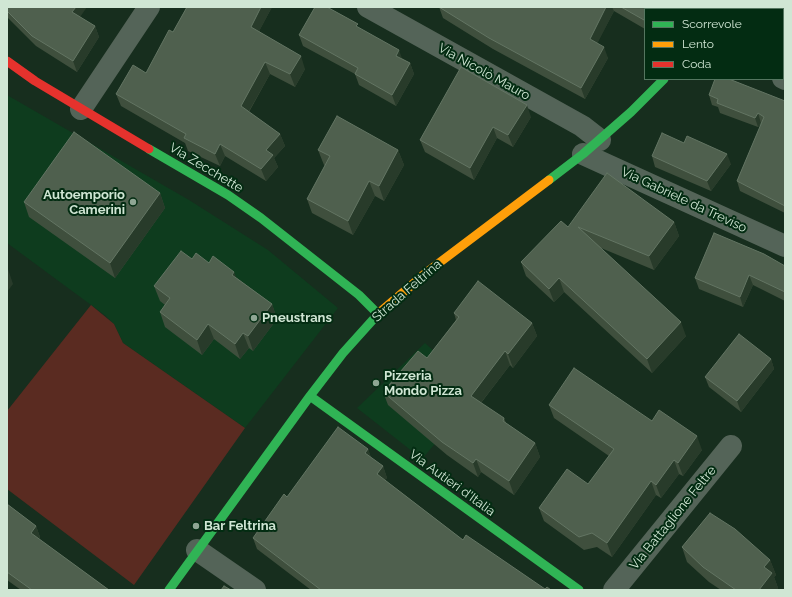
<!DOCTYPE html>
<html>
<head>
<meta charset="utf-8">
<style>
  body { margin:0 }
  #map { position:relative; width:792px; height:597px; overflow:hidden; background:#172e1e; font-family:Raleway,sans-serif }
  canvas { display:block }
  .frame { position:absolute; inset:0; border:8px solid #d0e6d4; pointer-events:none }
  .legend { position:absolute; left:644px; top:8px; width:140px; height:72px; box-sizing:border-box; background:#032c12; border:1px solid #557660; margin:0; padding:5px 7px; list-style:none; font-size:12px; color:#d0e6d4 }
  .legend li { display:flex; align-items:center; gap:8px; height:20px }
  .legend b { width:20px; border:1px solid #557660 }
</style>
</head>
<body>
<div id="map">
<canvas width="792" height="597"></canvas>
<div class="frame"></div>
<ul class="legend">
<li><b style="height:5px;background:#30b455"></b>Scorrevole</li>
<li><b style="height:5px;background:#ff9f0a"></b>Lento</li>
<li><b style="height:5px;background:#e5322d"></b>Coda</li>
</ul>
</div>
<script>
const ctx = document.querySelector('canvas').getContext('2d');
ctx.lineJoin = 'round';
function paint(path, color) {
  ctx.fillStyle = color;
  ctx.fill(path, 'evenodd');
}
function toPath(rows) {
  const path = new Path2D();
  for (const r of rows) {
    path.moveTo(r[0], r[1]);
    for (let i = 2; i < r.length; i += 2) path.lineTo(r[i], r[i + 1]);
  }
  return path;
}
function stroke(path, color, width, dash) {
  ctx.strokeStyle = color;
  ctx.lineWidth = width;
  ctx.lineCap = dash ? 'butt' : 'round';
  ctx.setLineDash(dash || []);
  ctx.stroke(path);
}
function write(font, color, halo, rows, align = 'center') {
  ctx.font = font + ' Raleway,sans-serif';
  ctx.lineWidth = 4;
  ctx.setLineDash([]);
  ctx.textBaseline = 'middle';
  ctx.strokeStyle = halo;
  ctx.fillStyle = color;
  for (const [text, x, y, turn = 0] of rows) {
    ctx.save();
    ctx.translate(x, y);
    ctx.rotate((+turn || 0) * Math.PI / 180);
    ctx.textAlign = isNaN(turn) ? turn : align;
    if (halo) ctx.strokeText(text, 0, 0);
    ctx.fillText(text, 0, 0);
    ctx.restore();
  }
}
paint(toPath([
  [7,95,189,200,268,250,338,308,245,428,123,343,114,324,106,316,7,243],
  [425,343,479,392,422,459,357,408]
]), '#0e3c1e');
paint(toPath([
  [91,305,114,324,123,343,245,428,134,585,7,489,7,411]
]), '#5a2b21');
stroke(toPath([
  [368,7,582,126,600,140],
  [783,78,785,79],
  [81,109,149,7],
  [583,154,785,246],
  [197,550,255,590],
  [614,590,731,446]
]), '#546458', 22);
stroke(toPath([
  [721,9,723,7],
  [149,149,228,195,261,218,359,295,378,314],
  [549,180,583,154,631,112,664,79],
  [310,396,579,590],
  [169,590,310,396,343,353,379,313]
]), '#30b455', 9);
stroke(toPath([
  [379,313,427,272,549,180]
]), '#ff9f0a', 9);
stroke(toPath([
  [7,61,35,81,149,149]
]), '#e5322d', 9);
paint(toPath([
  [7,7,80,17,95,26,99,37,77,72,36,46,7,17],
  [187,7,272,7,259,31,305,69,295,87,270,74,249,112,280,134,285,146,274,158,278,167,266,181,225,156,220,166,188,151,185,143,121,106,116,94,146,73,173,32],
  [439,7,656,7,657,9,645,9,645,29,614,11,597,43,608,58,585,99,493,49,443,18],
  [785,7,785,58,783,57,783,9],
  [359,28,403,59,410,63,414,74,396,106,359,85,355,74,303,46,299,35],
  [709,95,785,101,785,213,740,191,737,181,762,123,758,127,720,113,718,107,712,105],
  [531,117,513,147,497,138,474,180,425,152,420,140],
  [318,150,398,150,404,165,384,201,375,196,353,235,312,213,307,199,325,166,324,165],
  [652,156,731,164,711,191,655,167],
  [160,193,165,208,115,278,29,217,24,202],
  [674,222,679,236,654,270,601,248,686,336,652,373,564,292,554,302,526,276,521,262,568,227],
  [192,259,209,263,237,278,272,304,277,319,253,351,249,348,240,359,214,339,202,355,165,327,160,312,165,305,160,301,154,286],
  [785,266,785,301,753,285,743,307,699,289,695,278],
  [454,313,532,323,537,336,513,368,510,365,481,403,504,418,506,423,535,443,540,457,514,495,481,472,478,477,447,455,388,405,383,392,427,358,456,320],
  [771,359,774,369,741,412,709,387,705,377],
  [549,405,652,421,702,450,683,476,679,474,661,498,656,495,612,557,597,547,584,550,544,521,539,508,588,484,609,456,554,418],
  [368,449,371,458,383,466,387,478,385,480,463,540,545,589,551,590,311,590,257,549,253,538,287,497],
  [7,504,36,526,40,537,39,539,109,590,21,590,7,580],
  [682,547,770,560,776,575,774,577,778,588,776,590,721,590,709,582,687,562]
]), '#3f4f3d');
paint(toPath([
  [76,7,87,7,76,23,72,12],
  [261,7,272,7,255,39,251,27],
  [606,7,612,7,614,11,594,50,590,39],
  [650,7,656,7,657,9,649,9],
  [95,26,99,37,77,72,73,61],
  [604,47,608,58,585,99,581,88],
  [399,50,403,61,396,56],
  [301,56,305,69,295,87,290,74],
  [265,62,270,74,245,118,241,106],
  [410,63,414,74,396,106,392,95],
  [527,105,531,117,513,147,508,135],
  [758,113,761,123,758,127,755,118],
  [493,127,497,138,474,180,470,168],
  [280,134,285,146,274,158,278,167,266,181,261,169,266,150],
  [220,144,225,156,220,166,215,154],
  [398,150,404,165,384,201,379,186],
  [727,154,731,164,711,191,707,181],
  [369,181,375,196,353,235,348,221],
  [160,193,165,208,115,278,110,263],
  [674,222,679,236,654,270,649,256],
  [8,269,13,284,7,292,7,270],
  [234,272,240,286,232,275],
  [749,275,753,285,743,307,740,297],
  [559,278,564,292,554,302,549,289],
  [272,304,277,319,253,351,248,336],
  [681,322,686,336,652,373,647,359],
  [532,323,537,336,513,368,508,354],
  [208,324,214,339,202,355,197,340],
  [243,333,249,348,240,359,235,344],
  [505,351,510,365,476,409,471,396],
  [771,359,774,369,741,412,737,401],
  [697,436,702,450,683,476,678,463],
  [535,443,540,457,514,495,509,481],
  [368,449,372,460,365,453],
  [476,459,481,472,478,477,473,463],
  [674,460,679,474,661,498,656,485],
  [383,466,387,478,381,486,377,474],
  [651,481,656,495,612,557,607,543],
  [36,526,40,537,35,544,31,533],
  [770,560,776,575,774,577,778,588,776,590,759,590,764,567]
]), '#283b2a');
const building = toPath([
  [7,7,76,7,72,12,95,26,73,61,32,36,7,11,7,7],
  [187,7,261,7,251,27,301,56,290,74,265,62,241,106,280,134,266,150,273,155,261,169,220,144,215,154,184,138,186,134,116,94,133,65,146,73,169,30,173,32,187,7],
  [315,7,327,7,358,24,356,26,399,50,396,56,410,63,392,95,355,74,358,68,299,35,315,7],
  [439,7,606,7,590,39,604,47,581,88,489,38,439,7],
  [621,7,650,7,649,9,645,9,645,17,644,20,621,7],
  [783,7,785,7,785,49,783,49,783,9,782,9,783,7],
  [461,67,527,105,508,135,493,127,470,168,420,140,461,67],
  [715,79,729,79,785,101,785,206,737,181,764,117,758,113,755,118,717,103,718,99,709,95,715,79],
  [337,116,398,150,379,186,369,181,348,221,307,199,330,156,318,150,337,116],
  [74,132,160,193,110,263,24,202,74,132],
  [662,133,684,143,687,136,727,154,707,181,652,156,662,133],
  [607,173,674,222,649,256,578,227,681,322,647,359,559,278,549,289,521,262,561,221,568,227,607,173],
  [714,233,764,254,785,266,785,292,749,275,740,297,695,278,714,233],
  [181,251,192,259,196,253,209,263,213,256,234,272,232,275,272,304,248,336,243,333,235,344,208,324,197,340,160,312,170,298,154,286,181,251],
  [478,281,532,323,508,354,505,351,471,396,504,418,503,421,535,443,509,481,476,459,473,463,442,442,383,392,418,351,427,358,459,317,454,313,478,281],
  [739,334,771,359,737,401,705,377,739,334],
  [574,368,652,421,659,410,697,436,678,463,674,460,656,485,651,481,607,543,592,533,579,537,539,508,567,469,588,484,614,449,549,405,574,368],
  [338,427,368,449,365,453,383,466,377,474,463,540,466,535,545,589,547,587,551,590,321,590,253,538,284,494,287,497,338,427],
  [7,504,36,526,31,533,109,590,32,590,7,572,7,504],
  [710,513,735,529,770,560,764,567,772,573,759,590,748,590,747,589,747,590,736,590,703,567,682,547,710,513],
  [224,586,231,590,221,590,224,586]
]);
paint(building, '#4f604e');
stroke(building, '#637563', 1);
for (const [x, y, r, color] of [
  [133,202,4,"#8fa694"],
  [254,318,4,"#8fa694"],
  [376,383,4,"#8fa694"],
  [196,526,4,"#8fa694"]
]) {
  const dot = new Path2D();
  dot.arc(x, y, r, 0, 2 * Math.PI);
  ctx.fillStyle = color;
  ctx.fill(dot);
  stroke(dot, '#032c12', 1.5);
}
write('13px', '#d0e6d4', '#032c12', [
  ["Via Nicolò Mauro",484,72,29],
  ["Via Zecchette",206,168,31],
  ["Via Gabriele da Treviso",684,200,25],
  ["Strada Feltrina",407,291,-41],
  ["Via Autieri d'Italia",452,483,36],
  ["Via Battaglione Feltre",673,518,-51]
]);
write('bold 13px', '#d0e6d4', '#032c12', [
  ["Autoemporio",125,195,"right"],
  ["Camerini",125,210,"right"],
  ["Pneustrans",262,318],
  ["Pizzeria",384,376],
  ["Mondo Pizza",384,391],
  ["Bar Feltrina",204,526]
], 'left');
</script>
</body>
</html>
